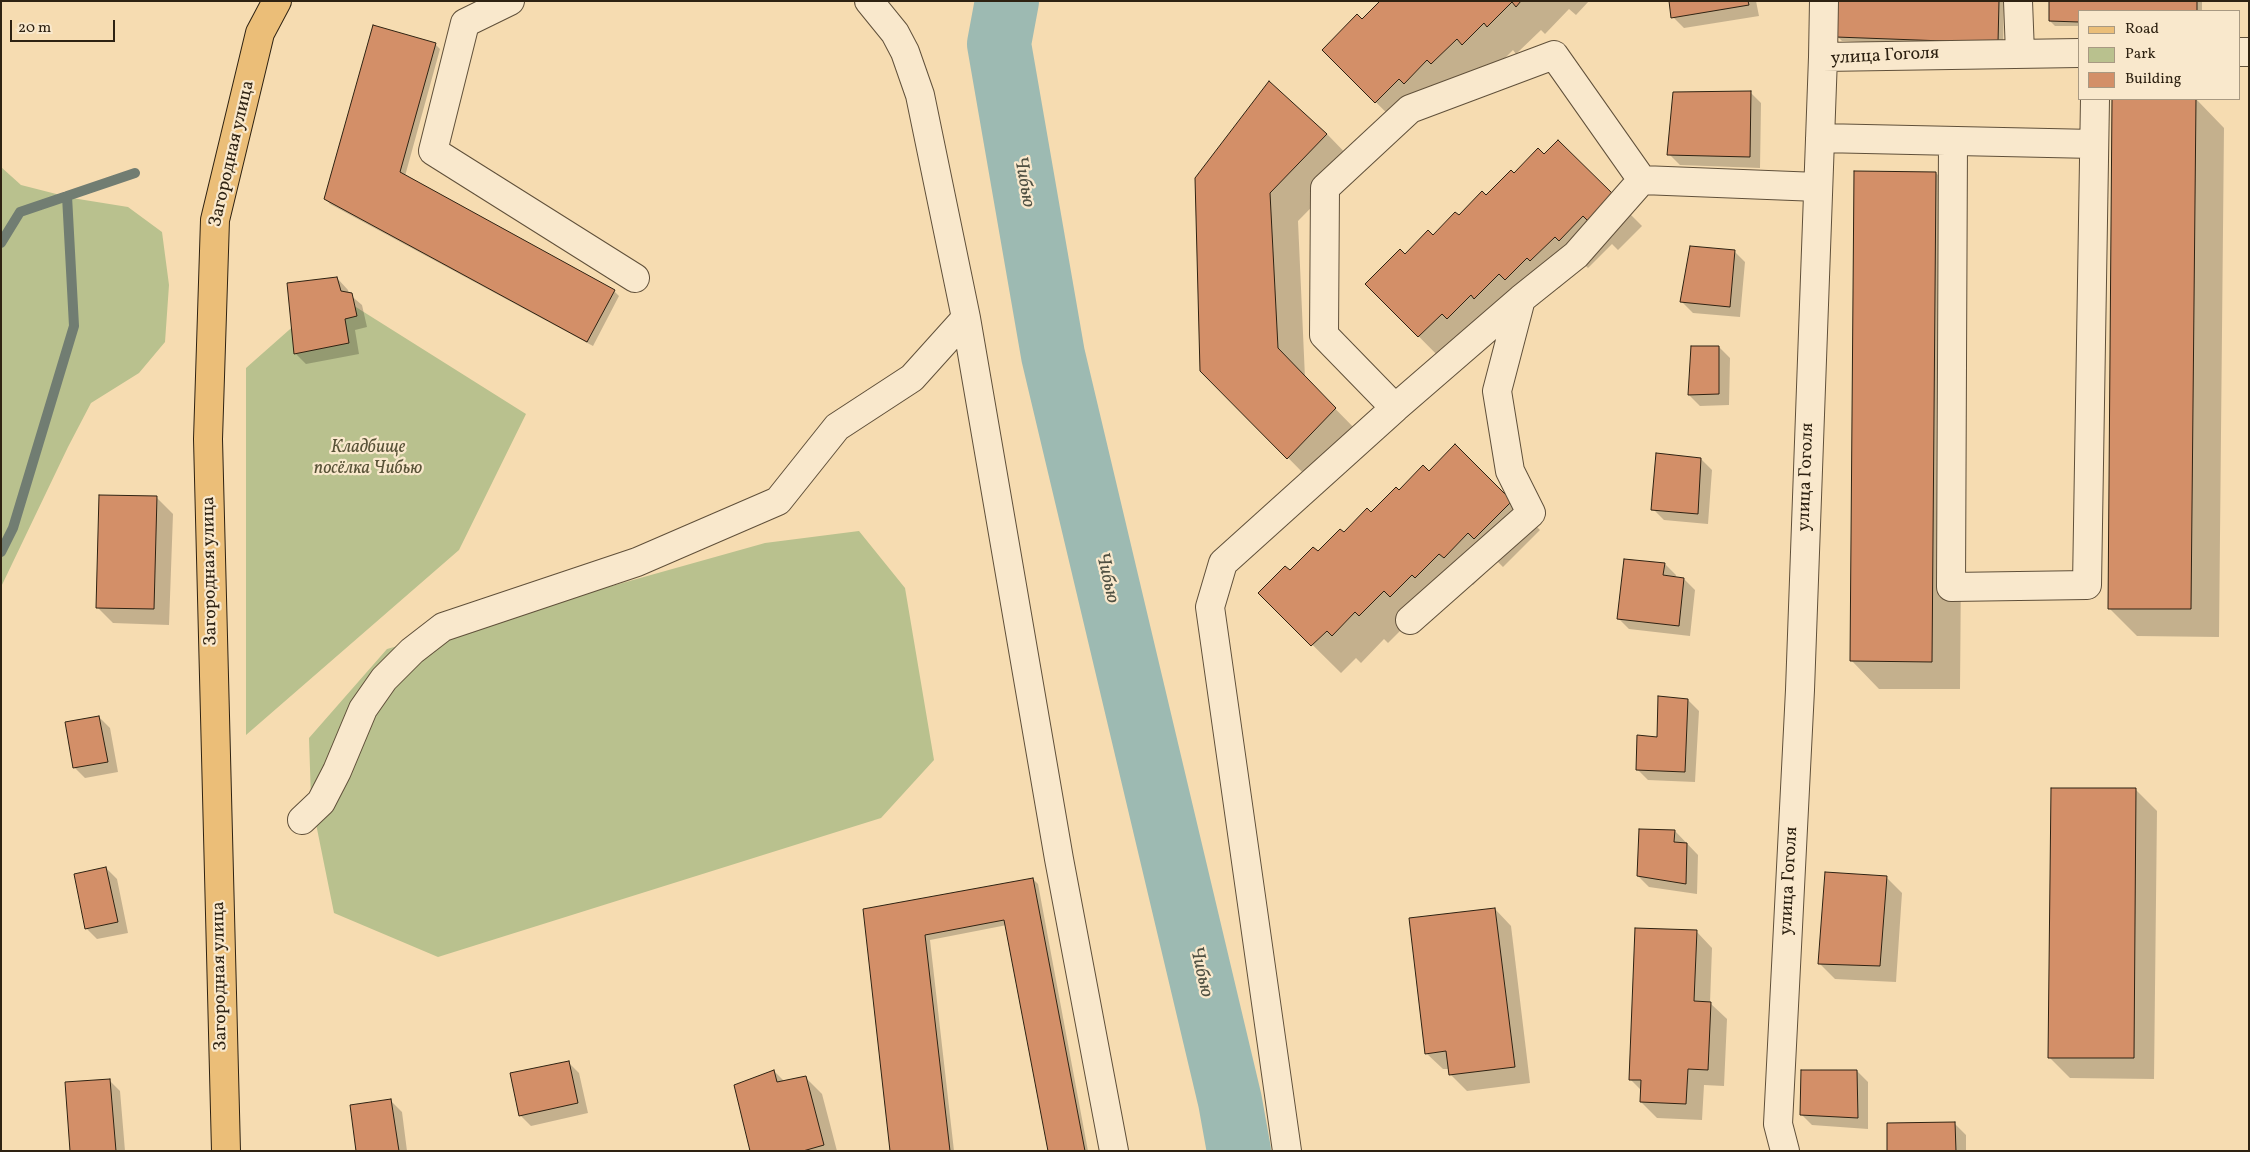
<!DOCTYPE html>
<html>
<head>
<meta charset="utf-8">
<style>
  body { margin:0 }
  #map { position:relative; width:2250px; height:1152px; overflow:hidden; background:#f6dcb1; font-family:Vollkorn,serif }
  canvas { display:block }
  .frame { position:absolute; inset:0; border:2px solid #2e2212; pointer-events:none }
  .legend { position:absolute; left:2078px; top:10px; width:162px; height:90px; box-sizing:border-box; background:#f9e8cc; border:1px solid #a89982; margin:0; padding:6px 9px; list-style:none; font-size:15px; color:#2e2212 }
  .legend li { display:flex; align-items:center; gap:10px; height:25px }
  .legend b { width:25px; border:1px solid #a89982 }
  .scale { position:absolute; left:10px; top:20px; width:105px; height:22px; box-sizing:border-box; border:2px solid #2e2212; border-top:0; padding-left:6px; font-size:15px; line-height:18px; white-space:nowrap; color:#2e2212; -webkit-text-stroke:4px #f9e8cc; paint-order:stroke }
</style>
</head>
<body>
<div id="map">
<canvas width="2250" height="1152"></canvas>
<div class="frame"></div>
<ul class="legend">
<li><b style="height:6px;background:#ebbe78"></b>Road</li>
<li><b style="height:14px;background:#b9c18e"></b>Park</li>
<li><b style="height:14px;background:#d38f68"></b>Building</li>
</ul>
<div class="scale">20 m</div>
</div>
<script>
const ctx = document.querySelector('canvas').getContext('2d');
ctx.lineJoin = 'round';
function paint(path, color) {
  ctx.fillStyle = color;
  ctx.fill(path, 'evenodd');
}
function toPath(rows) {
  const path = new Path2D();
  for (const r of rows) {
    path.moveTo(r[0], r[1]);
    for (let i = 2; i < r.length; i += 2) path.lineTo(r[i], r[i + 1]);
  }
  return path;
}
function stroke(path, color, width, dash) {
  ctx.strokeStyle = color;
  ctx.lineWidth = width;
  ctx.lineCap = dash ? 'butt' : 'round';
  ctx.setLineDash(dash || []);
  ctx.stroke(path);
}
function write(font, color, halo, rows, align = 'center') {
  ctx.font = font + ' Vollkorn,serif';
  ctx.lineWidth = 4.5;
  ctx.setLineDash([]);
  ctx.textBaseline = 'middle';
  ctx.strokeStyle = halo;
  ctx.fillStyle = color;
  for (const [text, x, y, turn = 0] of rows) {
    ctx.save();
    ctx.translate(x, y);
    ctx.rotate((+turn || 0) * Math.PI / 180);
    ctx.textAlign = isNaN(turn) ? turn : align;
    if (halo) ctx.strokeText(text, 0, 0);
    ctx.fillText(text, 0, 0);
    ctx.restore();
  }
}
paint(toPath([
  [1,167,21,185,72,198,128,207,162,232,169,285,165,342,139,373,91,403,68,447,1,587],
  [332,292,526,414,459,550,246,735,246,368],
  [859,531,905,588,934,760,881,818,438,957,334,913,311,799,309,738,387,649,765,543]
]), '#b9c18e');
paint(toPath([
  [1390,1,1589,1,1576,15,1569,9,1545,34,1541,30,1516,54,1513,50,1491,72,1428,106,1404,130,1323,50],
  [1670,1,1756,1,1759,16,1684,28,1673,17],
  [1839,1,2004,1,2003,48,1842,41,1837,36],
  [2050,1,2202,1,2202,11,2079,11,2079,26,2055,26,2050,21],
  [435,44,440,49,405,176,614,291,619,296,593,346,330,204,325,198],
  [1750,92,1761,103,1760,168,1680,165,1669,154],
  [2114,99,2196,99,2224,128,2219,637,2137,636,2109,608],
  [1327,134,1355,163,1298,221,1305,378,1363,437,1316,486,1201,370,1197,178],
  [1558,142,1642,226,1618,250,1612,244,1588,268,1584,264,1559,288,1556,285,1534,307,1528,301,1447,365,1367,284,1514,175,1544,156],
  [1936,173,1964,201,1960,689,1879,689,1851,660],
  [1734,251,1745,262,1740,317,1693,313,1682,302],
  [337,278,348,290,349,294,362,305,367,327,355,330,359,354,306,364,295,353],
  [1719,347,1730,358,1729,405,1700,406,1689,395],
  [1455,446,1540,530,1503,567,1497,561,1473,585,1468,581,1413,618,1388,643,1384,639,1361,663,1356,658,1341,673,1260,593,1318,553,1399,492,1429,473],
  [1701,459,1712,470,1708,524,1664,520,1653,509],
  [156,497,173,514,169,625,113,623,97,607],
  [1625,560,1665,564,1676,575,1675,578,1684,579,1695,590,1690,636,1629,629,1618,618],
  [1688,700,1699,711,1695,782,1648,780,1637,769],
  [99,717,110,728,118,772,85,778,74,767],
  [2136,790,2157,811,2154,1079,2070,1078,2049,1057],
  [1675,831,1698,855,1697,894,1649,887,1638,876],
  [106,868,117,879,128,933,97,939,86,928],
  [1886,877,1902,893,1896,982,1835,979,1819,963],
  [1033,879,1038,884,1088,1151,1050,1151,1007,925,930,940,954,1151,892,1151,864,910],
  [1495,909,1511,926,1530,1083,1467,1091,1450,1074,1450,1069,1443,1069,1426,1053],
  [1696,931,1712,948,1710,1003,1727,1019,1724,1086,1704,1085,1702,1120,1657,1118,1641,1102,1642,1091,1630,1079],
  [568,1062,579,1073,588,1113,531,1126,520,1115],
  [774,1071,785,1082,806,1078,822,1094,837,1151,752,1151],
  [1857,1071,1868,1082,1868,1129,1812,1125,1801,1114],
  [109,1080,120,1091,125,1151,72,1151],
  [391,1101,402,1112,407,1151,357,1151],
  [1955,1124,1966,1135,1966,1151,1888,1151]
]), '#0003');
stroke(toPath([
  [1,243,20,212,135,173],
  [1,552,13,528,74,326,67,196]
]), '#717d72', 10);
stroke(toPath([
  [1007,1,999,44,1053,355,1230,1101,1239,1151]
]), '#9dbab2', 64);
const building = toPath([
  [1380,1,1521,1,1516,7,1512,2,1487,27,1484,23,1462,45,1457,39,1431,64,1427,60,1404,84,1399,79,1375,103,1322,50,1357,14,1362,19,1380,1],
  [1669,1,1748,1,1749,5,1671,18,1669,1],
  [1837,1,1999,1,1998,43,1836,37,1837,1],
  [2049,1,2197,1,2197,11,2079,11,2079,22,2049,21,2049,1],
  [373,25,436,43,400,172,615,290,587,342,324,199,373,25],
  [1269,81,1327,134,1270,193,1278,348,1336,408,1287,459,1200,371,1195,178,1269,81],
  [1751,91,1750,157,1667,155,1673,92,1751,91],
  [2112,99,2196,99,2191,609,2108,609,2112,99],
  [1558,140,1615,196,1589,222,1583,216,1559,241,1555,237,1530,261,1527,258,1505,280,1499,274,1474,299,1471,295,1447,319,1442,314,1418,337,1365,284,1400,249,1405,254,1428,230,1433,235,1455,212,1459,215,1482,191,1486,195,1511,170,1514,173,1538,148,1544,154,1558,140],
  [1854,171,1936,172,1932,662,1850,661,1854,171],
  [1690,246,1735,250,1730,307,1680,302,1690,246],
  [337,277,341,291,352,293,357,316,345,319,349,343,294,354,287,283,337,277],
  [1691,346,1719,346,1719,394,1688,395,1691,346],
  [1455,444,1512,501,1474,539,1468,533,1444,558,1439,554,1415,578,1412,575,1390,597,1384,591,1359,616,1355,612,1332,636,1327,631,1311,646,1258,593,1285,566,1290,570,1313,547,1318,551,1340,529,1344,532,1367,508,1371,512,1396,487,1399,490,1423,465,1429,471,1455,444],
  [1656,453,1701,458,1698,514,1651,510,1656,453],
  [99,495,157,496,154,609,96,608,99,495],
  [1624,559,1665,563,1663,575,1684,578,1679,626,1617,619,1624,559],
  [1658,696,1688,699,1685,772,1636,770,1637,735,1657,737,1658,696],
  [99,716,108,762,73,768,65,722,99,716],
  [2051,788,2136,788,2134,1058,2048,1058,2051,788],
  [1639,829,1675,830,1674,842,1687,843,1686,884,1637,876,1639,829],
  [106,867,118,922,85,929,74,874,106,867],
  [1825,872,1887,876,1880,966,1818,964,1825,872],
  [1033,878,1085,1151,1048,1151,1004,920,925,935,950,1151,890,1151,863,909,1033,878],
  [1495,908,1515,1067,1449,1075,1446,1051,1425,1054,1409,918,1495,908],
  [1635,928,1697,930,1694,1001,1711,1002,1708,1070,1688,1069,1686,1104,1640,1102,1641,1080,1629,1080,1635,928],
  [569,1061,578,1103,519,1116,510,1073,569,1061],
  [774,1070,777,1082,806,1076,824,1145,803,1151,750,1151,734,1085,774,1070],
  [1801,1070,1857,1070,1858,1118,1800,1115,1801,1070],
  [110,1079,116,1151,70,1151,65,1082,110,1079],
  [391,1099,399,1151,356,1151,350,1105,391,1099],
  [1955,1122,1956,1151,1887,1151,1887,1123,1955,1122]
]);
paint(building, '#d38f68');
stroke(building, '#2e2212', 1);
const minor = toPath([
  [510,1,465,23,433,151,635,278],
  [869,1,895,33,905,52,920,95,966,318,1059,859,1114,1151],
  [2018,1,2020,53],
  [2239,52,2249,52],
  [1823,57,1824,1],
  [1820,138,2094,144],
  [1953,141,1951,587,2087,585,2095,99],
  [1395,408,1521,299],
  [1410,620,1531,513,1510,471,1497,391,1521,299,1576,255,1642,180,1818,187],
  [302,820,321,802,337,771,363,709,384,679,412,651,443,627,637,562,778,501,837,427,912,378,966,318],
  [1287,1151,1210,607,1223,563,1395,408,1324,335,1325,188,1410,109,1554,55,1642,180],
  [1785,1151,1778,1124,1800,690,1823,57,2079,53]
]);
const major = toPath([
  [226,1151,208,439,215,220,260,33,277,1]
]);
stroke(minor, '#60503a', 30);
stroke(major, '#2e2212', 30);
stroke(minor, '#f9e8cc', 28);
stroke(major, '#ebbe78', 28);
write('18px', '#2e2212', '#f9e8cc', [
  ["улица Гоголя",1885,57,-3],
  ["Загородная улица",233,154,-77],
  ["улица Гоголя",1807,477,-88],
  ["Загородная улица",211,571,-91],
  ["улица Гоголя",1790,881,-87],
  ["Загородная улица",221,976,-91]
]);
write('italic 18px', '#585237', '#f9e8cc', [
  ["Кладбище",368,449],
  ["посёлка Чибью",368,470]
]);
write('italic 19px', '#4f5042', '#f9e8cc', [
  ["Чибью",1023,182,80],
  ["Чибью",1106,578,77],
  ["Чибью",1200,972,77]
]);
</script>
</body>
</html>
